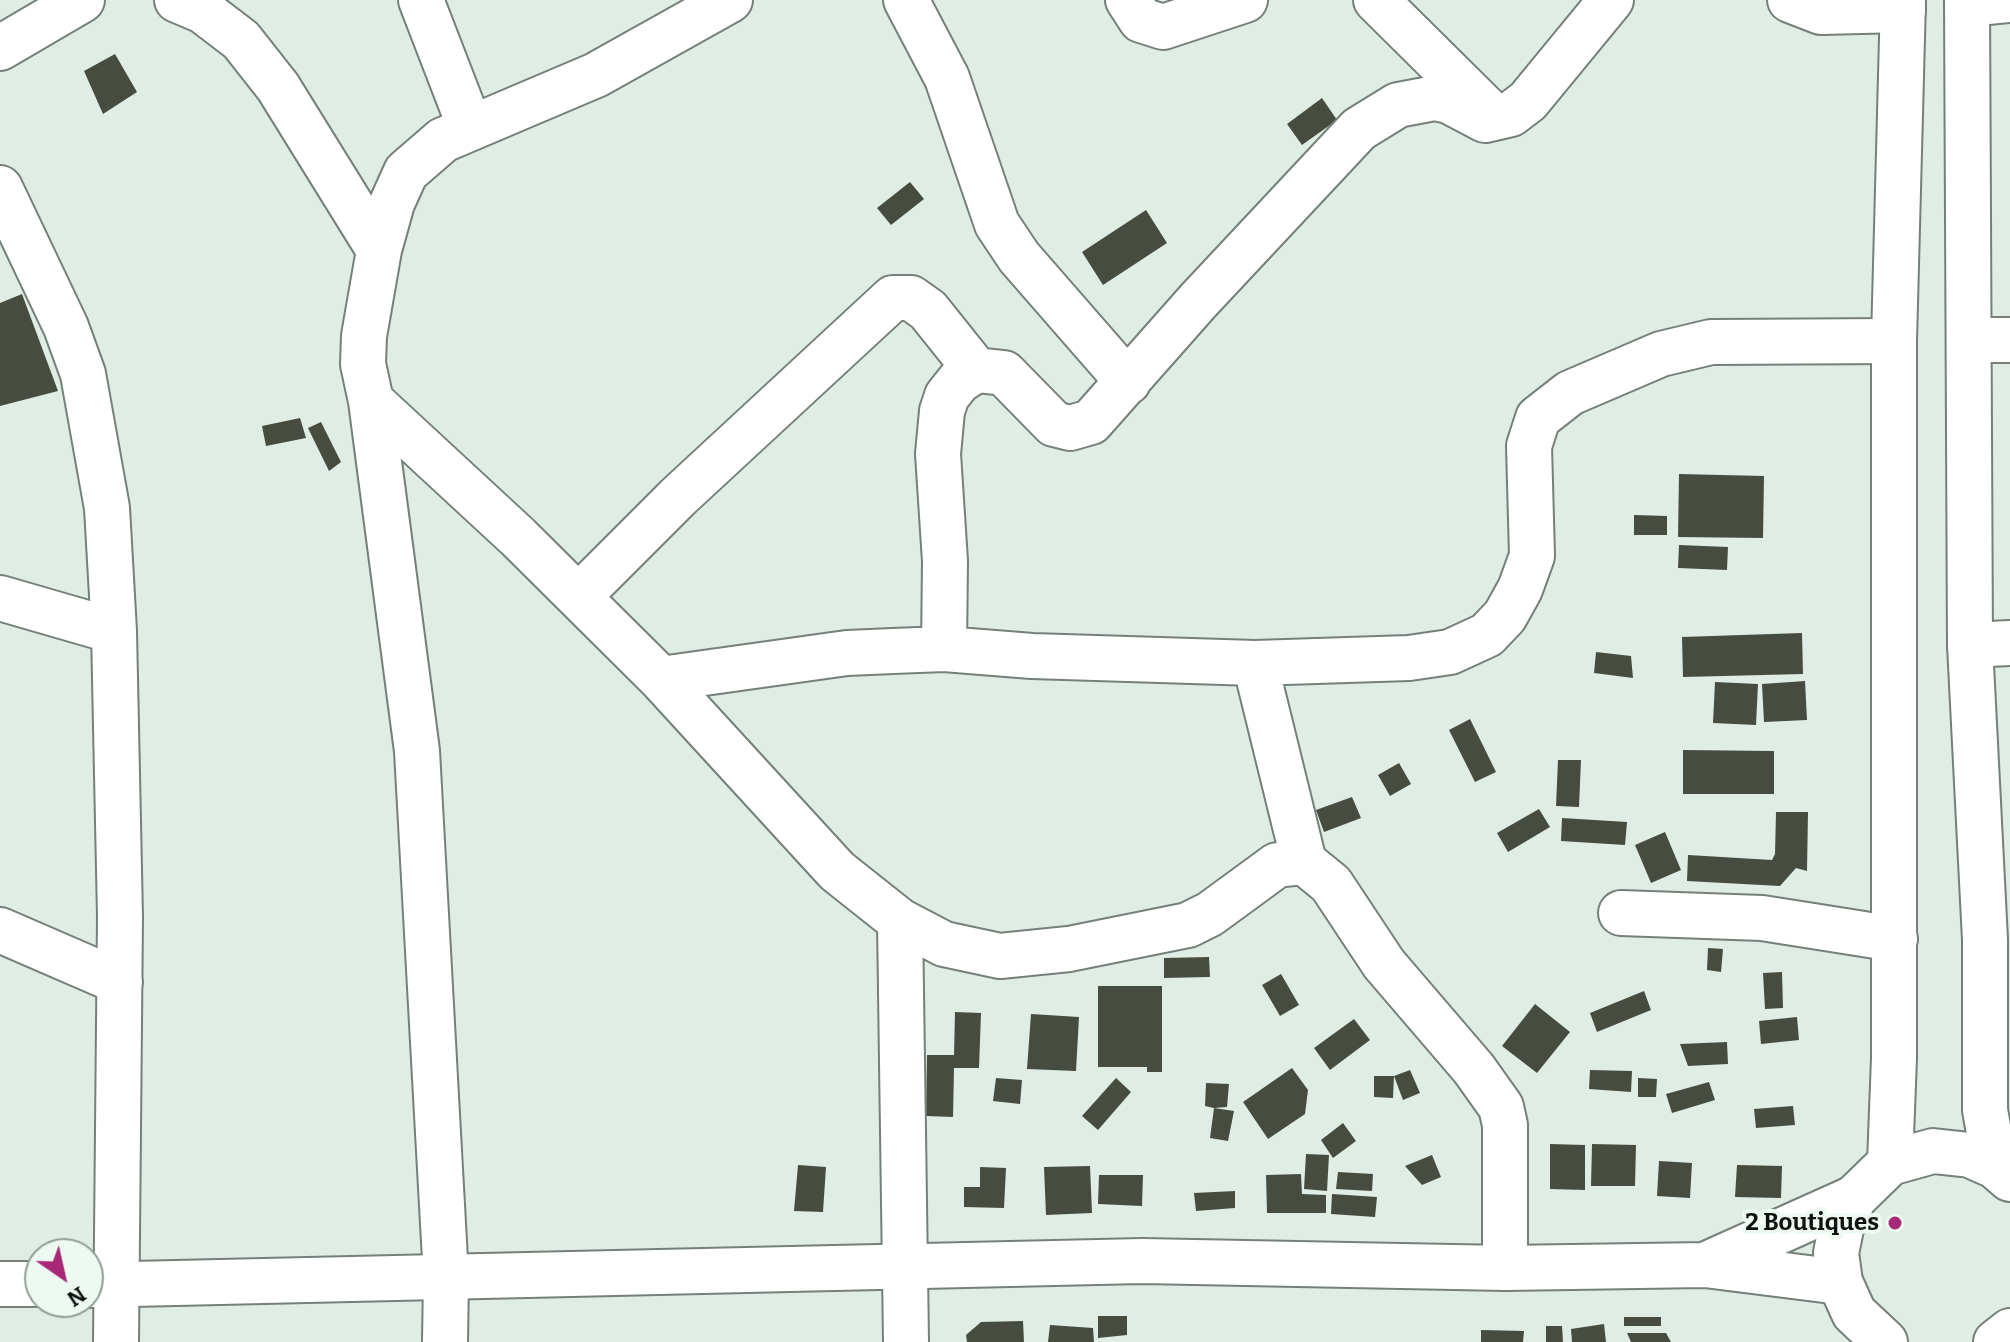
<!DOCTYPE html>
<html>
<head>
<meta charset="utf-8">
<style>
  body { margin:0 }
  #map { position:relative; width:2010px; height:1342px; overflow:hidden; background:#dfede5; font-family:Bitter,serif }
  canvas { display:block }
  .north { position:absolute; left:24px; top:1238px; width:80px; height:80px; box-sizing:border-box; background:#ecfaf2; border:2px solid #939d97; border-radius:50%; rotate:146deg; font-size:22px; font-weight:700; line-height:32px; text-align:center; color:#0d110f }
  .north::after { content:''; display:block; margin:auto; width:28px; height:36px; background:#a82776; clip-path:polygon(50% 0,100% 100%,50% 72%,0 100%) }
</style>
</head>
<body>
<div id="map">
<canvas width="2010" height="1342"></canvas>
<div class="north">N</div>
</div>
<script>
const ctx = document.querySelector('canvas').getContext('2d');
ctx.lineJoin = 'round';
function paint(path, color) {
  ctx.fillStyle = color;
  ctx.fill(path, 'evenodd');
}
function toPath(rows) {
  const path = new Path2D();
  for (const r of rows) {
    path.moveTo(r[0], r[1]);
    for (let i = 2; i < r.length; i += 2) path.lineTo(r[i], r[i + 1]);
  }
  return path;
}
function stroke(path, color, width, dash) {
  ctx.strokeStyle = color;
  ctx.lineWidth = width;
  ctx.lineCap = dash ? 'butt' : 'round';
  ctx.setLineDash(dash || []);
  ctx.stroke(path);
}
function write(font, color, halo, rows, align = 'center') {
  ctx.font = font + ' Bitter,serif';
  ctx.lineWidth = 8;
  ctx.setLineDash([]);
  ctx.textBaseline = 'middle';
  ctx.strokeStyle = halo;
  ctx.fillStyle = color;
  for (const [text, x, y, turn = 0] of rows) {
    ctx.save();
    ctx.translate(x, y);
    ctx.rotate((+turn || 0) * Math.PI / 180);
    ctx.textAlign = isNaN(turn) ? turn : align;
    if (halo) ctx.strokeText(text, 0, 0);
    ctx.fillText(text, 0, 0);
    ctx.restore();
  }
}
paint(toPath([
  [115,54,137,92,103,114,84,71],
  [1322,98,1337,120,1302,145,1287,124],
  [910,182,924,199,891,225,877,208],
  [1146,210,1167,243,1103,285,1082,252],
  [22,294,58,391,0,406,0,303],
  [300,418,306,438,266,446,262,426],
  [321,422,341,462,329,471,308,428],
  [1679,474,1764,476,1763,538,1678,537],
  [1634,515,1667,516,1667,535,1634,535],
  [1679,545,1728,547,1727,570,1678,568],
  [1802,633,1803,674,1683,677,1682,637],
  [1596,652,1631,656,1633,678,1594,673],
  [1805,681,1807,720,1764,722,1762,684],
  [1715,682,1758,684,1756,725,1713,723],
  [1470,719,1496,772,1475,782,1449,730],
  [1683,750,1774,751,1774,794,1683,794],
  [1558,760,1581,760,1579,807,1556,806],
  [1399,763,1411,784,1390,796,1378,775],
  [1352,797,1361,818,1324,832,1316,810],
  [1539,809,1550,827,1508,852,1497,833],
  [1776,812,1808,812,1807,871,1796,868,1780,886,1687,881,1688,855,1772,860,1775,854],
  [1562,818,1627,822,1625,845,1561,841],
  [1665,832,1681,870,1651,883,1635,845],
  [1708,948,1723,949,1721,972,1707,970],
  [1209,957,1210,977,1164,978,1164,958],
  [1782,972,1783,1008,1765,1009,1763,973],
  [1281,974,1299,1005,1280,1016,1262,985],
  [1098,986,1162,986,1162,1072,1147,1072,1147,1067,1098,1067],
  [1644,991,1651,1010,1597,1032,1590,1013],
  [1535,1004,1570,1032,1537,1073,1502,1046],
  [955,1012,981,1013,979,1068,954,1068,953,1117,926,1116,927,1055,954,1055],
  [1031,1014,1079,1017,1076,1071,1027,1069],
  [1797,1017,1799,1040,1761,1044,1759,1021],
  [1354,1019,1370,1040,1330,1070,1314,1048],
  [1727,1042,1728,1064,1688,1066,1680,1044],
  [1292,1068,1308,1090,1305,1114,1268,1139,1243,1102],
  [1410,1070,1420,1093,1403,1100,1394,1076],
  [1590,1070,1632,1071,1631,1092,1589,1089],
  [1374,1076,1394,1076,1393,1098,1374,1097],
  [996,1078,1022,1080,1020,1104,993,1101],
  [1116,1078,1131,1092,1098,1130,1082,1116],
  [1638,1078,1657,1079,1656,1097,1638,1097],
  [1709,1082,1715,1100,1672,1113,1666,1094],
  [1206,1083,1229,1084,1227,1107,1214,1108,1234,1111,1228,1141,1210,1138,1214,1108,1205,1106],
  [1793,1106,1795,1125,1756,1128,1754,1109],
  [1343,1123,1356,1141,1333,1158,1321,1140],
  [1550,1144,1585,1145,1585,1190,1550,1189],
  [1592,1144,1636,1145,1635,1186,1591,1186],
  [1306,1154,1329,1155,1327,1191,1304,1189],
  [1432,1155,1441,1177,1422,1185,1405,1166],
  [1659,1161,1692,1163,1690,1198,1657,1196],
  [798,1165,826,1167,823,1212,794,1211],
  [1737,1165,1782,1166,1781,1198,1735,1197],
  [1090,1166,1092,1213,1046,1215,1044,1167],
  [980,1167,1006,1168,1004,1208,964,1207,964,1187,980,1187],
  [1338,1172,1373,1174,1372,1191,1336,1189],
  [1301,1174,1302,1194,1326,1195,1326,1213,1267,1213,1266,1175],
  [1099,1175,1143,1175,1142,1206,1098,1204],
  [1235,1191,1235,1208,1196,1211,1194,1193],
  [1332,1194,1377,1197,1375,1217,1331,1214],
  [1098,1316,1127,1316,1127,1335,1098,1338],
  [1624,1317,1661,1317,1661,1326,1624,1326],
  [1023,1321,1024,1342,967,1342,966,1335,981,1322],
  [1604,1324,1606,1342,1572,1342,1571,1329],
  [1050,1325,1093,1328,1094,1342,1048,1342],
  [1546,1326,1562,1326,1563,1342,1546,1342],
  [1481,1330,1524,1331,1523,1342,1481,1342],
  [1627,1333,1666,1333,1671,1342,1631,1342]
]), '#474c41');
const minor = toPath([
  [177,0,203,11,241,40,278,87,379,250],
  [421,0,470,127],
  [730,0,596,75,443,140,406,172,392,203,379,250,364,336,363,364,371,401,518,537,661,679,837,871,900,921,944,944,1000,956,1069,949,1188,925,1210,914,1277,865,1304,862],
  [906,0,947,78,997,224,1019,257,1128,382],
  [1128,0,1141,20,1163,27,1245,0],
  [1376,0,1486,109],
  [1790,0,1821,12,1903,10],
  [1967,4,2010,0],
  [0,48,82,0],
  [0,188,66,327,83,374,107,508,114,631,120,917,116,1342],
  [1971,340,2010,340],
  [371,401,417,751,446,1278,445,1342],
  [579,596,678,497,893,298,911,298,928,310,976,370],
  [0,598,114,631],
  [1970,645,2010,643],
  [944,649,945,561,938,454,942,411,947,396,959,381,976,370,1004,373,1054,424,1070,428,1091,422,1198,301,1359,129,1398,105,1435,98,1449,101,1485,120,1511,114,1528,101,1611,0],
  [1255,663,1304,862,1331,884,1384,964,1474,1069,1501,1107,1505,1125,1505,1268],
  [661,679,847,653,893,651,944,649,1032,656,1255,663,1409,658,1450,652,1487,635,1505,616,1520,589,1532,556,1529,446,1538,418,1570,393,1661,354,1711,342,1894,341],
  [1621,913,1762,918,1895,939],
  [900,921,906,1342],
  [0,930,120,982]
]);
const tertiary = toPath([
  [1707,1264,1854,1198],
  [0,1284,40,1284],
  [88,1285,1142,1261,1505,1268,1705,1265,1840,1282]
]);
const secondary = toPath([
  [1967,0,1970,645,1985,940,1985,1110,1995,1166],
  [1890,1163,1894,1058,1894,341,1903,0],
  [1885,1342,1854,1313,1840,1282,1836,1253,1842,1224,1854,1198,1890,1163,1933,1151,1970,1155,1995,1166,2010,1179],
  [1996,1342,2010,1331]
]);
stroke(minor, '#748079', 48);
stroke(tertiary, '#748079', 48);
stroke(secondary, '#748079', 48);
stroke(minor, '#fff', 44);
stroke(tertiary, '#fff', 44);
stroke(secondary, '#fff', 44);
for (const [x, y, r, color] of [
  [1895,1223,8,"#a82776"]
]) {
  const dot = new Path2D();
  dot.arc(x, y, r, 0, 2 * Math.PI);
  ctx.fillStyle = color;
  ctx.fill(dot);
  stroke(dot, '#ecfaf2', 3);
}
write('bold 24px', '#0d110f', '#ecfaf2', [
  ["2 Boutiques",1879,1223]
], 'right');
</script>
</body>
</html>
